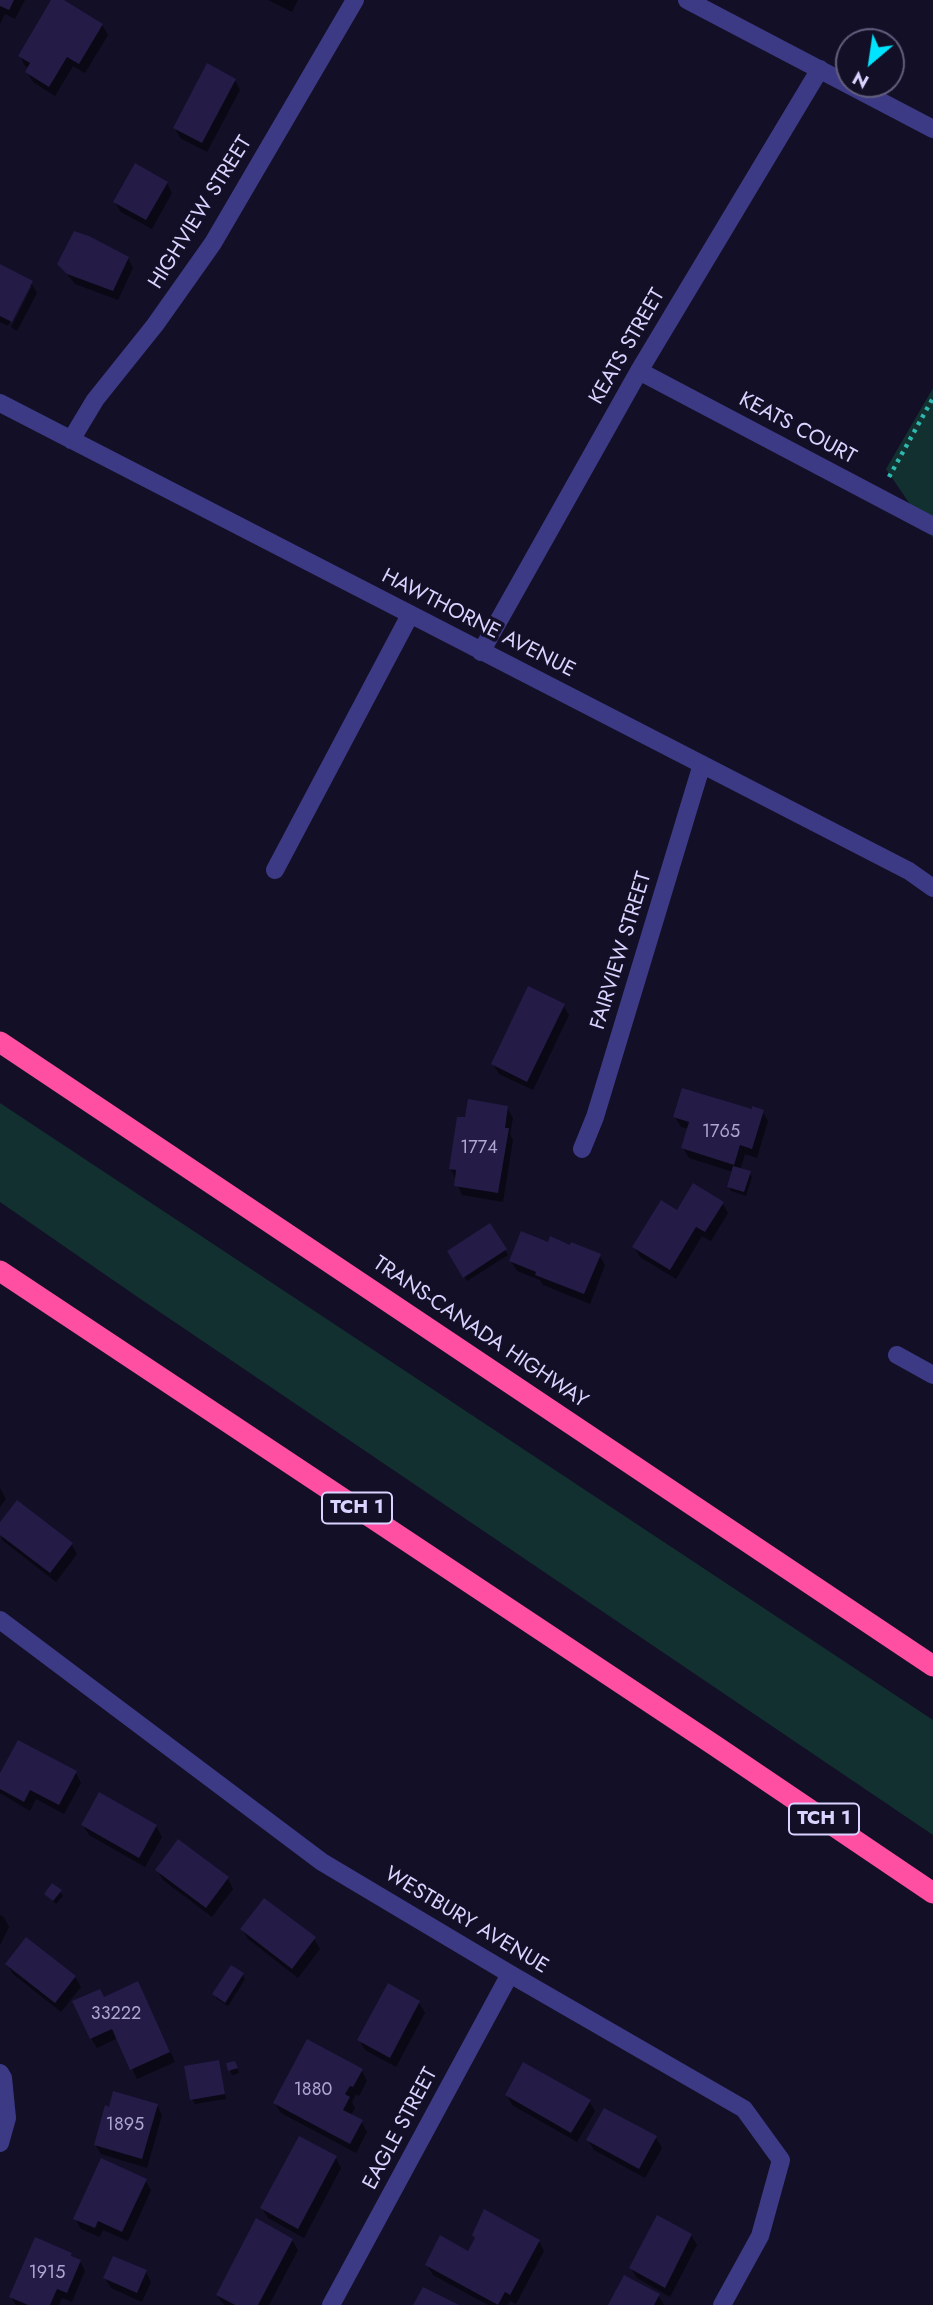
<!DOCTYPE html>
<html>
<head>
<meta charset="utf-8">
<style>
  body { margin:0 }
  #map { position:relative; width:933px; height:2305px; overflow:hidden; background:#130f26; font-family:Jost,sans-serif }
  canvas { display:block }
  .north { position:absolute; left:835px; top:28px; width:70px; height:70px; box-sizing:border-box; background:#130f26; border:2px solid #625e7d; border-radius:50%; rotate:209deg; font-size:19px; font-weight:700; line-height:28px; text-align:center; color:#d9d4ff }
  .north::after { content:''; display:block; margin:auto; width:24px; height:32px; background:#00e5ff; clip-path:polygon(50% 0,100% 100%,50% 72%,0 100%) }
</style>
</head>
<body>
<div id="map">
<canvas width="933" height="2305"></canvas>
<div class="north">N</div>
</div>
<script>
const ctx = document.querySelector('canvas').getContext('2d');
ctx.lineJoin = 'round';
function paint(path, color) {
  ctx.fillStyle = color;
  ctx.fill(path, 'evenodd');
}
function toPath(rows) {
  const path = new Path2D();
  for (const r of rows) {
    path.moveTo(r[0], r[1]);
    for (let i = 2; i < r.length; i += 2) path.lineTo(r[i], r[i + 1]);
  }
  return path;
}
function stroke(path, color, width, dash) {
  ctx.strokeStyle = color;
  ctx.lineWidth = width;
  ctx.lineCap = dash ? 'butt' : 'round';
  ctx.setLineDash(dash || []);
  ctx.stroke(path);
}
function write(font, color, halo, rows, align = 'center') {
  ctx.font = font + ' Jost,sans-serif';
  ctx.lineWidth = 7;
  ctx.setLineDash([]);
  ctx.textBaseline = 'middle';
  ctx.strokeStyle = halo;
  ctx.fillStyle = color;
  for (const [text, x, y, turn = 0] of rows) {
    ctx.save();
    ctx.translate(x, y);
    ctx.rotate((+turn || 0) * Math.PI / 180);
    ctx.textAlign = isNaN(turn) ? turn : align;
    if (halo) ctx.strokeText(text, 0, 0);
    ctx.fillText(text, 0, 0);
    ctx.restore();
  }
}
paint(toPath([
  [933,388,933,538,886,469],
  [0,1103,933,1720,933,1835,139,1298,0,1202]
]), '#12302f');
paint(toPath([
  [0,0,25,0,15,19,5,14,0,24],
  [53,0,60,0,102,25,108,35,85,73,73,66,55,96,33,82,27,72,29,68,25,66,20,56],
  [268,0,298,0,292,12],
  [235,80,240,90,207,152,180,138,175,128],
  [167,183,172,193,152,229,121,212,115,202],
  [128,258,133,268,118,300,75,284,59,264],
  [0,266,31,283,37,293,17,331,11,327,32,286,28,286,8,326,0,322],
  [563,1005,569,1015,533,1090,499,1074,493,1064],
  [507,1108,513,1118,510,1134,513,1140,503,1202,462,1195,451,1169],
  [753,1111,762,1111,768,1121,757,1158,745,1154,740,1170,749,1173,752,1177,746,1196,731,1191,728,1186,733,1172,689,1158,683,1148,689,1129,681,1127,675,1117],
  [722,1203,728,1213,711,1241,702,1236,676,1279,640,1257,634,1247,677,1212],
  [490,1226,508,1255,467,1281,449,1252],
  [549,1244,599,1255,605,1265,590,1304,543,1285,540,1280,517,1271,511,1261],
  [0,1488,6,1499,0,1507],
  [0,1525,71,1544,77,1554,56,1582,2,1540],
  [76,1773,81,1783,64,1814,36,1799,30,1811,0,1793,0,1777],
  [83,1825,156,1826,162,1837,145,1867,89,1835],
  [157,1870,228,1879,233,1889,212,1917,163,1880],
  [60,1892,63,1896,56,1904,46,1894],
  [0,1915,4,1917,9,1927,0,1945],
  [242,1929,314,1939,320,1949,298,1978,248,1939],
  [7,1964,75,1977,81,1987,61,2012,13,1974],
  [242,1974,245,1979,228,2006,217,1999,214,1994],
  [388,1986,419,2003,425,2013,396,2067,365,2050,359,2039],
  [143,1993,175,2062,137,2079,118,2038,97,2048,91,2038,104,1999],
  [218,2062,226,2099,195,2104,192,2099],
  [237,2068,239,2073,232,2075,230,2070],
  [362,2071,367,2081,359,2096,356,2094,352,2102,355,2108,350,2116,361,2121,367,2132,356,2153,281,2113,275,2103],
  [507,2095,589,2101,595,2111,577,2142,512,2105],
  [157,2105,162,2115,147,2168,101,2154,95,2144],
  [656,2138,662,2148,645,2178,594,2150,588,2140],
  [336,2158,341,2168,304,2238,268,2218,262,2208],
  [145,2180,151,2190,128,2241,103,2230,100,2237,81,2229,75,2218],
  [691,2235,697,2245,670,2297,637,2278,631,2268],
  [292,2240,298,2250,269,2305,224,2305,217,2295],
  [539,2241,544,2251,516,2304,510,2301,508,2305,488,2305,433,2275,427,2265,469,2253],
  [71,2254,73,2258,80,2261,85,2271,72,2302,62,2298,59,2305,16,2305,11,2297],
  [146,2272,151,2282,142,2302,111,2288,105,2278],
  [658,2295,664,2305,610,2305]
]), '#0007');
paint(toPath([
  [0,0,14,0,9,10,0,6],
  [51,0,64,0,103,24,79,64,67,57,49,87,25,72,30,63,18,56],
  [207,63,236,79,202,143,173,128],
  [135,163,168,182,146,220,113,202],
  [74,231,89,236,129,257,113,291,67,274,57,264],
  [0,264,33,281,12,322,0,316],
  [528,986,565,1004,527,1082,491,1064],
  [682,1088,752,1109,752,1106,764,1110,752,1149,740,1145,734,1165,681,1148,689,1122,673,1117],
  [468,1099,508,1106,505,1128,509,1128,498,1193,454,1186,456,1170,449,1169,457,1117,465,1117],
  [733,1166,751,1171,744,1192,727,1187],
  [693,1183,724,1202,705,1232,696,1227,670,1270,632,1247,661,1200,677,1210],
  [490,1223,507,1249,463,1278,447,1251],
  [521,1231,548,1242,550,1236,570,1245,571,1242,601,1254,584,1294,535,1275,536,1272,509,1261],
  [17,1500,73,1543,50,1573,0,1535,0,1522],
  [18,1740,77,1771,59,1805,30,1790,24,1802,0,1789,0,1773],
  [99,1792,157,1825,139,1858,81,1825],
  [178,1839,229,1877,206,1908,155,1870],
  [52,1883,62,1890,53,1901,44,1894],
  [264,1898,316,1937,292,1969,240,1929],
  [26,1937,76,1976,55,2003,5,1964],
  [231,1965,244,1973,225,2003,212,1994],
  [138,1981,170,2052,130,2070,112,2029,90,2039,72,2001,100,1989,104,1997],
  [388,1983,420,2001,390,2058,357,2040],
  [307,2039,363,2069,353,2087,350,2086,345,2094,350,2097,343,2110,363,2120,350,2144,273,2103],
  [219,2060,225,2094,190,2100,184,2066],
  [235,2061,238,2068,228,2071,226,2063],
  [523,2062,591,2100,571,2133,505,2095],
  [113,2091,158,2104,142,2159,94,2145,105,2105,109,2107],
  [604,2108,657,2136,639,2169,586,2140],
  [299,2136,337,2156,298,2229,260,2208],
  [101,2158,147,2179,122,2232,98,2221,95,2228,73,2219],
  [484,2209,540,2240,510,2295,505,2292,498,2305,425,2265,440,2235,468,2251,475,2238,472,2235],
  [657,2215,692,2234,665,2288,629,2268],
  [256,2218,293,2239,258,2305,235,2305,216,2295],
  [35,2237,72,2253,71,2256,81,2260,67,2293,57,2289,50,2305,28,2305,9,2297],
  [113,2256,147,2270,137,2293,103,2278],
  [624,2275,660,2294,654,2305,608,2305],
  [423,2287,459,2305,413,2305]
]), '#241b47');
stroke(toPath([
  [889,477,933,398]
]), '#2fb8b0', 4.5, [3.5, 5]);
stroke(toPath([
  [687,0,933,129],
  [639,371,933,526],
  [0,403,909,871,933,888],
  [71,440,95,400,155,325,213,243,355,0],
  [481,652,639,371,820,69],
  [275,870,410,615],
  [582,1149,595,1117,702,764],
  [897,1355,933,1375],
  [0,1620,322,1862,510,1974,744,2109,781,2160,760,2236,722,2305],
  [0,2073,3,2078,7,2118,0,2143],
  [331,2305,510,1974]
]), '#3d3a85', 18);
stroke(toPath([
  [0,1042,933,1666],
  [0,1271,714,1745,933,1893]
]), '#ff4fa3', 21);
write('18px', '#aca6d1', null, [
  ["1765",721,1133],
  ["1774",479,1149],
  ["33222",116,2015],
  ["1880",313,2091],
  ["1895",125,2126],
  ["1915",47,2274]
]);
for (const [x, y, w] of [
  [357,1508,70],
  [824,1819,70]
]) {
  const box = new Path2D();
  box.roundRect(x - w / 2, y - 15.5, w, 31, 5);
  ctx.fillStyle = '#130f26';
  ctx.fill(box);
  stroke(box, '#d9d4ff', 2);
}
write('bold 19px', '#d9d4ff', null, [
  ["TCH 1",357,1508],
  ["TCH 1",824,1819]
]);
write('21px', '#d9d4ff', '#130f26', [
  ["HIGHVIEW STREET",201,213,-58],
  ["KEATS STREET",628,347,-60],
  ["KEATS COURT",797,429,28],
  ["HAWTHORNE AVENUE",478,624,27],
  ["FAIRVIEW STREET",622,951,-73],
  ["TRANS-CANADA HIGHWAY",480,1333,34],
  ["WESTBURY AVENUE",466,1921,31],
  ["EAGLE STREET",401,2129,-62]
]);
</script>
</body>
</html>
